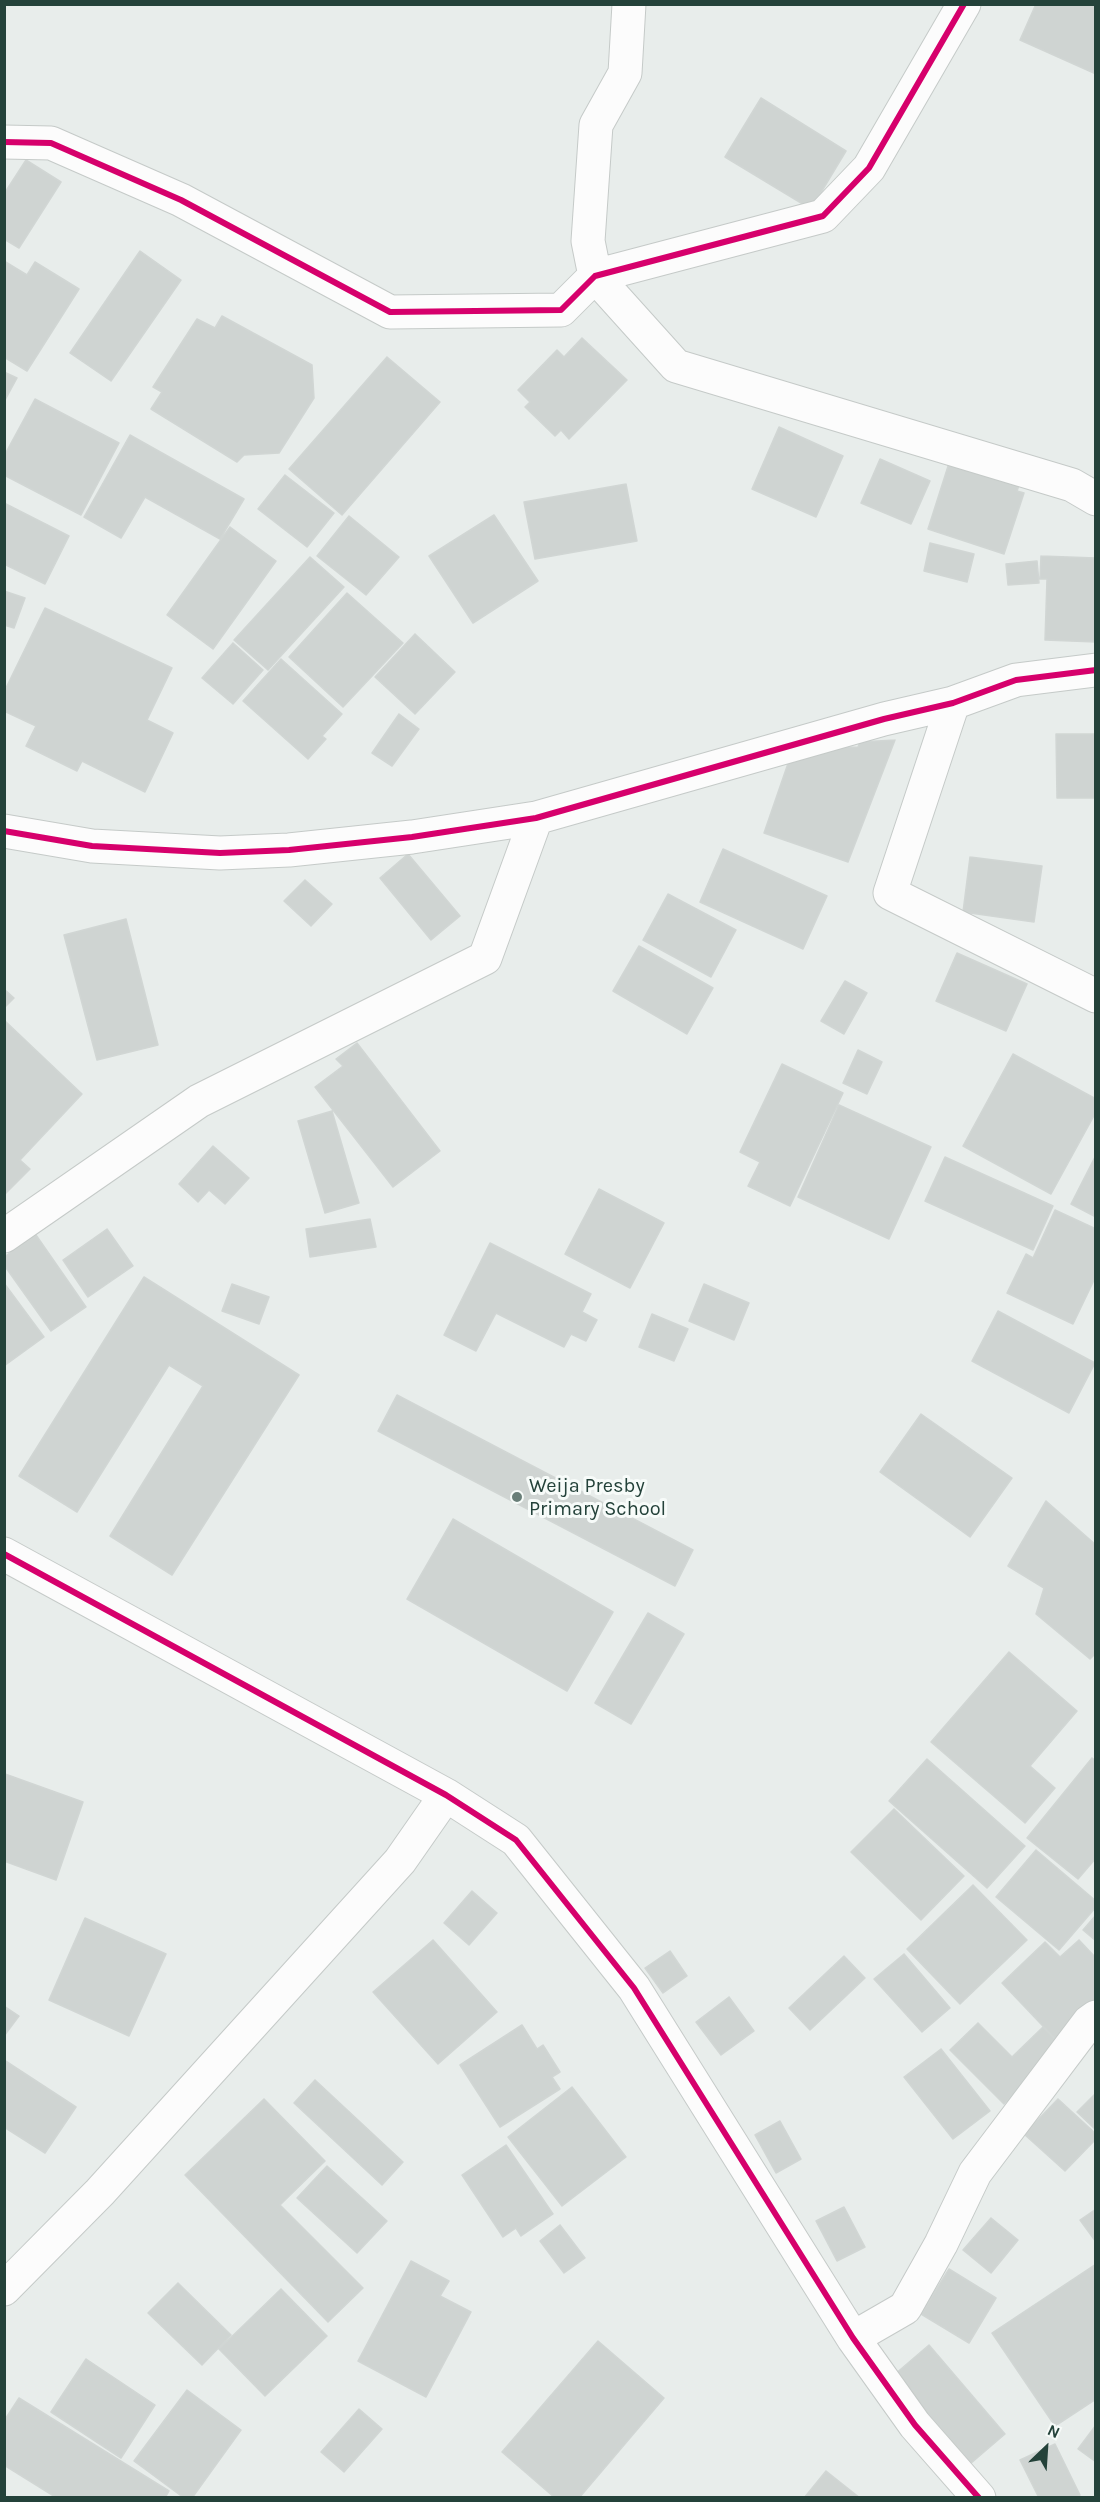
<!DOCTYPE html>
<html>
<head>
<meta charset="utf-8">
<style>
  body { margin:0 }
  #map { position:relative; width:1100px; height:2502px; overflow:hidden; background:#e8edeb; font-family:Karla,sans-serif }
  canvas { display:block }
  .frame { position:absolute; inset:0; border:6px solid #24423a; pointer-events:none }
  .north { position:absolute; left:1016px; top:2418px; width:60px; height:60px; -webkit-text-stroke:4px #f7fbf9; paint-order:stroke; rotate:25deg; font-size:16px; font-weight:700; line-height:24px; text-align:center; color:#24423a }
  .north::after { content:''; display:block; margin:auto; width:21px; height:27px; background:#24423a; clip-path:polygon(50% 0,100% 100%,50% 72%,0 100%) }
</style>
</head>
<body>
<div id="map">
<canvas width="1100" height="2502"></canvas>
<div class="frame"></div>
<div class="north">N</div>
</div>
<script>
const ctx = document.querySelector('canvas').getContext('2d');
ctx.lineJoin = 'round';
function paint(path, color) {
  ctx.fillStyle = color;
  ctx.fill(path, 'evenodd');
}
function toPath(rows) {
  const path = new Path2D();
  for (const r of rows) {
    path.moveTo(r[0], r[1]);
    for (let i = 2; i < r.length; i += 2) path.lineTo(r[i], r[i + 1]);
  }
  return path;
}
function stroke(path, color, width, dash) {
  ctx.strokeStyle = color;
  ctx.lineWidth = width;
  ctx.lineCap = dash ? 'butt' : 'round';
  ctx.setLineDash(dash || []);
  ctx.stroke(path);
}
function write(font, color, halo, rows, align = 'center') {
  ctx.font = font + ' Karla,sans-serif';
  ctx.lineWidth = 6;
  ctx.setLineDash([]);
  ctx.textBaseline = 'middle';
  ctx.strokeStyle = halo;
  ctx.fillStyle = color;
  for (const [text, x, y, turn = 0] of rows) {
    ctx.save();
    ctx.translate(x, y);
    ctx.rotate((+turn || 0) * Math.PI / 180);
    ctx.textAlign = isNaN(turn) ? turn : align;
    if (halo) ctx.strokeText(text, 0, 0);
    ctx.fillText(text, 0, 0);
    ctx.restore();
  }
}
const building = toPath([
  [1036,4,1096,4,1096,74,1020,40,1036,4],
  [761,98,846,151,811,209,725,157,761,98],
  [26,160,61,182,19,248,4,239,4,194,26,160],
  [140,251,181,280,111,381,70,353,140,251],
  [4,261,27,275,35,262,79,289,27,371,4,357,4,261],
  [222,316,312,365,314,398,279,453,244,455,237,462,151,409,162,392,153,387,197,319,215,328,222,316],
  [582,338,627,380,569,439,561,430,555,436,525,407,530,402,518,390,557,350,564,357,582,338],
  [387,357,440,402,342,515,289,469,387,357],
  [4,372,17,378,4,402,4,372],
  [35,399,119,443,81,515,4,475,4,456,35,399],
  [779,427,843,456,816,517,752,489,779,427],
  [130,435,244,499,220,539,145,497,121,538,84,517,130,435],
  [880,459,930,481,911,524,861,503,880,459],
  [950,460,1023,474,1017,491,1024,493,1004,554,928,529,950,460],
  [285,475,334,513,307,547,258,509,285,475],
  [626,484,637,541,535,559,524,502,626,484],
  [4,503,69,536,45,584,4,564,4,503],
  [494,515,538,581,473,623,429,556,494,515],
  [349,516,399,557,366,595,317,556,349,516],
  [230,527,276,561,213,649,167,615,230,527],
  [930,543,974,554,967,582,924,571,930,543],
  [1041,556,1096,558,1096,642,1045,640,1047,579,1040,579,1041,556],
  [310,557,344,587,268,670,234,640,310,557],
  [1037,561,1039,583,1008,585,1006,564,1037,561],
  [4,591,25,598,14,628,4,625,4,591],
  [347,593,403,643,343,707,289,657,347,593],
  [45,608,172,668,147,720,173,733,145,792,82,761,77,771,26,746,36,726,4,711,4,692,45,608],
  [415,634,455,672,415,714,375,677,415,634],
  [233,643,263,670,233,704,202,678,233,643],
  [281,659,342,714,322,736,326,739,308,759,243,701,281,659],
  [399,714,419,729,392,766,372,753,399,714],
  [1056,734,1096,734,1096,798,1057,798,1056,734],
  [895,740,848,862,764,833,793,749,858,747,860,742,895,740],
  [723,849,827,896,803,949,700,902,723,849],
  [408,854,460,916,431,940,380,878,408,854],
  [970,857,1042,866,1034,922,963,912,970,857],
  [305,880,332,904,311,926,284,901,305,880],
  [668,894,736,930,711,977,643,940,668,894],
  [126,919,158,1045,97,1060,64,935,126,919],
  [639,946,713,988,687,1034,613,991,639,946],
  [957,953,1027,984,1006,1031,936,1001,957,953],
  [845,981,867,993,844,1034,821,1021,845,981],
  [4,989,14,998,4,1008,4,989],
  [4,1020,82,1094,20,1160,30,1169,4,1195,4,1020],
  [357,1043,440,1151,393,1187,315,1087,343,1066,336,1059,357,1043],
  [858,1050,882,1062,867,1094,843,1083,858,1050],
  [1013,1054,1096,1099,1096,1112,1051,1194,963,1146,1013,1054],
  [782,1064,843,1093,790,1206,748,1186,760,1162,740,1152,782,1064],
  [839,1105,931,1147,889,1239,798,1197,839,1105],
  [332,1111,359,1203,325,1213,298,1121,332,1111],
  [213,1146,249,1178,225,1204,209,1190,198,1202,179,1184,213,1146],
  [1096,1155,1096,1217,1071,1204,1096,1155],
  [945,1157,1053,1206,1033,1250,925,1201,945,1157],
  [599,1189,664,1223,630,1288,565,1254,599,1189],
  [1055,1210,1096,1229,1096,1276,1073,1324,1007,1293,1026,1254,1033,1258,1055,1210],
  [370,1219,376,1247,310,1257,306,1229,370,1219],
  [107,1229,133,1266,88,1297,63,1260,107,1229],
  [36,1235,86,1307,51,1331,4,1265,4,1257,36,1235],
  [490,1243,591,1294,582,1312,597,1320,586,1341,571,1334,564,1347,496,1313,476,1351,444,1335,490,1243],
  [144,1277,299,1375,172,1575,110,1536,203,1386,169,1365,77,1512,19,1476,144,1277],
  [4,1283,44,1337,4,1366,4,1283],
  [232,1284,269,1297,259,1324,222,1311,232,1284],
  [704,1284,749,1303,734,1340,689,1321,704,1284],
  [998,1311,1095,1363,1069,1413,972,1361,998,1311],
  [652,1314,688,1329,674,1361,639,1347,652,1314],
  [397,1395,693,1550,675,1586,378,1431,397,1395],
  [921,1414,1012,1478,970,1537,880,1472,921,1414],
  [1046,1501,1096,1545,1096,1653,1090,1659,1036,1614,1044,1588,1008,1566,1046,1501],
  [453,1519,613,1612,567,1691,407,1599,453,1519],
  [648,1613,684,1634,631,1724,595,1703,648,1613],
  [1009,1652,1077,1711,1030,1766,1055,1788,1025,1823,931,1742,1009,1652],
  [1092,1758,1096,1761,1096,1858,1078,1879,1027,1838,1092,1758],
  [927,1759,1025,1846,987,1888,889,1801,927,1759],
  [5,1774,83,1802,56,1880,4,1861,5,1774],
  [894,1809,964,1876,921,1920,851,1852,894,1809],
  [1036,1850,1096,1901,1096,1907,1059,1950,996,1897,1036,1850],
  [973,1885,1027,1940,960,2004,907,1949,973,1885],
  [472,1891,497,1913,469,1945,444,1923,472,1891],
  [1096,1915,1096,1941,1083,1930,1096,1915],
  [85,1918,166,1954,129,2036,49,2000,85,1918],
  [433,1940,497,2012,438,2064,373,1992,433,1940],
  [1079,1940,1096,1958,1096,2009,1059,2043,1002,1983,1045,1942,1060,1957,1079,1940],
  [670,1951,687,1976,663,1993,645,1968,670,1951],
  [904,1954,950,2008,922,2032,874,1979,904,1954],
  [844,1956,865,1978,810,2030,789,2008,844,1956],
  [729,1997,754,2031,721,2055,696,2022,729,1997],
  [4,2006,19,2016,4,2036,4,2006],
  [978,2023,1012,2057,1043,2027,1062,2046,1004,2104,950,2050,978,2023],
  [522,2025,537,2049,543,2045,560,2072,552,2077,560,2089,500,2127,460,2065,522,2025],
  [941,2049,990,2111,953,2139,904,2077,941,2049],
  [4,2060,76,2107,45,2153,4,2127,4,2060],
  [315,2080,403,2162,382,2185,294,2103,315,2080],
  [572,2087,626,2157,562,2206,508,2137,572,2087],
  [1096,2093,1096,2130,1077,2112,1096,2093],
  [264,2099,325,2161,280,2205,363,2288,328,2322,185,2175,264,2099],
  [1058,2099,1096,2134,1096,2139,1065,2171,1024,2134,1058,2099],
  [780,2121,801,2159,776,2173,755,2135,780,2121],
  [506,2145,553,2214,521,2236,516,2228,503,2237,462,2175,506,2145],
  [327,2166,387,2221,357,2253,297,2198,327,2166],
  [844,2207,865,2247,837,2261,816,2221,844,2207],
  [1096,2209,1096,2242,1080,2220,1096,2209],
  [991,2218,1018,2240,991,2273,963,2250,991,2218],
  [560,2225,585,2258,564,2273,540,2241,560,2225],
  [411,2261,449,2281,440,2296,471,2312,426,2397,358,2361,411,2261],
  [1096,2264,1096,2399,1055,2426,992,2333,1096,2264],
  [949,2269,996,2298,969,2343,921,2314,949,2269],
  [178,2283,231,2335,202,2365,148,2313,178,2283],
  [281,2289,327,2336,265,2396,219,2349,281,2289],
  [598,2341,664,2398,579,2498,555,2498,502,2452,598,2341],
  [929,2345,1005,2434,970,2464,894,2375,929,2345],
  [86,2359,155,2405,121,2458,51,2412,86,2359],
  [187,2390,241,2430,192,2498,184,2498,134,2461,187,2390],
  [19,2398,169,2491,165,2498,57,2498,4,2465,4,2421,19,2398],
  [359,2409,382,2429,344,2472,321,2452,359,2409],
  [1096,2425,1096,2462,1078,2449,1096,2425],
  [1055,2444,1080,2495,1075,2498,1039,2498,1020,2460,1055,2444],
  [826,2471,860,2498,804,2498,826,2471]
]);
paint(building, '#cfd4d2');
stroke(building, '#d1d6d4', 1.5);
const minor = toPath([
  [629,4,625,73,596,125,588,241,595,276,676,366,1072,485,1096,499],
  [4,142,51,143,181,200,390,312,561,310,595,276,823,216,869,168,964,4],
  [953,703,890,893,1096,996],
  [4,831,92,846,220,853,289,850,412,837,536,818,884,719,953,703,1016,680,1096,670],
  [4,1236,199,1101,485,958,536,818],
  [4,1554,446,1795,516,1840,634,1988,853,2338,915,2425,979,2498],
  [4,2289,100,2192,400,1861,446,1795],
  [853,2338,905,2308,941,2244,975,2173,1089,2022,1096,2017]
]);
stroke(minor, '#c5cac8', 35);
stroke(minor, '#fcfcfc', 33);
stroke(toPath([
  [4,142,51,143,181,200,390,312,561,310,595,276,823,216,869,168,964,4],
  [4,831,92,846,220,853,289,850,412,837,536,818,884,719,953,703,1016,680,1096,670],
  [4,1554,446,1795,516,1840,634,1988,853,2338,915,2425,979,2498]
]), '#d6006c', 6);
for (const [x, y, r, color] of [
  [517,1497,6,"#697e78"]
]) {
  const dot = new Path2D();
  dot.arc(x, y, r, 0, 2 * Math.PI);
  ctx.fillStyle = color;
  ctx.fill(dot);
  stroke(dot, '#f7fbf9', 2);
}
write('20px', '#24423a', '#f7fbf9', [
  ["Weija Presby",529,1486],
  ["Primary School",529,1509]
], 'left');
</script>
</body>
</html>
